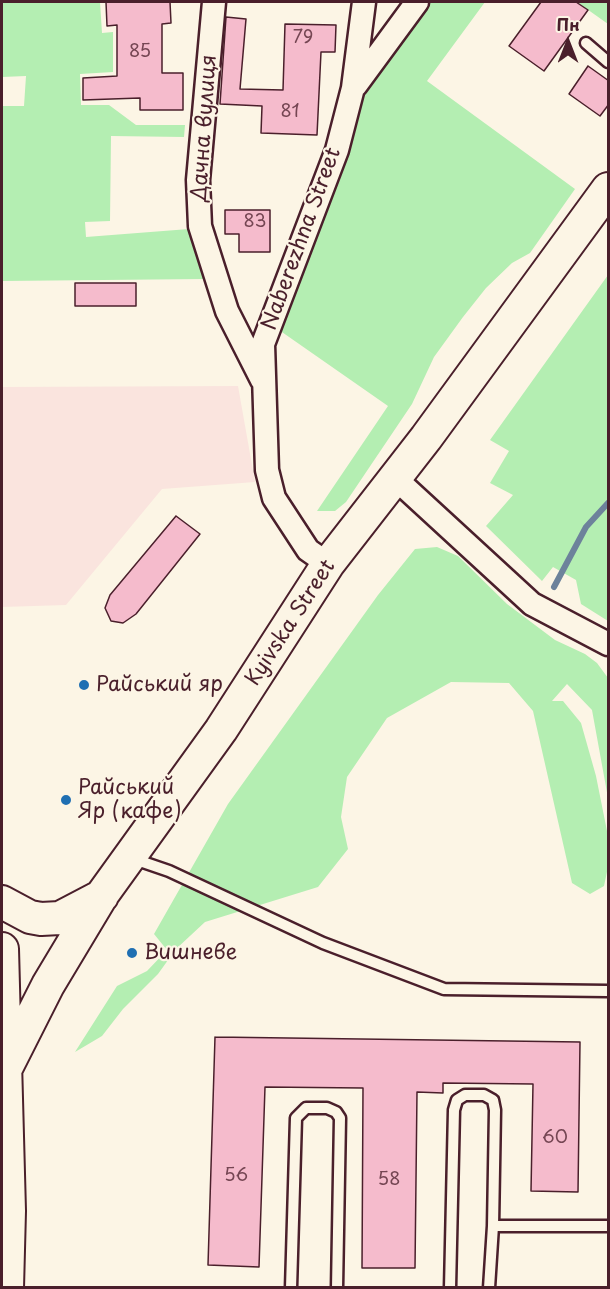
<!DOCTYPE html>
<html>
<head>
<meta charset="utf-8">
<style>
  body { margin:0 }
  #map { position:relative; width:610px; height:1289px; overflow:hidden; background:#fcf5e5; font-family:"Playpen Sans",sans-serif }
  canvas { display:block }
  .frame { position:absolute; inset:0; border:3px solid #4a1f2b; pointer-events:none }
  .north { position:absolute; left:538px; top:12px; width:60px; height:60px; -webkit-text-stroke:4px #fcf5e5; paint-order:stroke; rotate:0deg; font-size:16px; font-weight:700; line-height:24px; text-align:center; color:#4a1f2b }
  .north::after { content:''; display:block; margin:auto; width:21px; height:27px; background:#4a1f2b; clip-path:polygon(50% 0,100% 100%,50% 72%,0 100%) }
</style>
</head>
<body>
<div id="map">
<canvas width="610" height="1289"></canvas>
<div class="frame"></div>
<div class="north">Пн</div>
</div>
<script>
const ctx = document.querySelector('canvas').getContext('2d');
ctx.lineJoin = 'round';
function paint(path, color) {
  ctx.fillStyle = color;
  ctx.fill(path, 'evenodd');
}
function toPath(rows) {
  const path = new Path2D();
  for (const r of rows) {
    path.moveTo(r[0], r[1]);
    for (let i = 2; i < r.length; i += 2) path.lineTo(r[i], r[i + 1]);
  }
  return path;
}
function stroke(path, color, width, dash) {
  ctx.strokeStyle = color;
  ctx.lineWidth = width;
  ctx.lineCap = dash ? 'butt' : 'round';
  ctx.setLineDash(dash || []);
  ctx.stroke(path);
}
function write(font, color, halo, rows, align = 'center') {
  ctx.font = font + ' "Playpen Sans",sans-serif';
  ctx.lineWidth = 4.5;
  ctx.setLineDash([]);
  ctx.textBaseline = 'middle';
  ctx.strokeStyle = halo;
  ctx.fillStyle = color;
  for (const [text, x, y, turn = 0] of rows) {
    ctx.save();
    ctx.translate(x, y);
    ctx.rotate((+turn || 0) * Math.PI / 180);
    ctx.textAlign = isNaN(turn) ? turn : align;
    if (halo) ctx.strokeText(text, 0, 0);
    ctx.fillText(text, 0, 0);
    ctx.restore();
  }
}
paint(toPath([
  [238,386,255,482,162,489,66,605,2,607,2,387]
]), '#fae4de');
paint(toPath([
  [2,2,100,2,102,33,113,32,113,72,80,74,81,105,109,105,136,125,185,125,184,137,111,136,110,221,85,222,86,237,189,229,204,279,2,281,2,106,24,106,26,76,2,77],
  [431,2,485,2,427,81,575,189,530,253,512,263,486,288,463,317,434,357,412,404,346,502,335,511,317,511,388,406,279,330,346,156,365,91],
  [577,2,608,2,608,24],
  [608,275,608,621,581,604,576,580,553,567,542,581,486,526,513,495,490,483,509,451,490,440],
  [437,547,458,556,507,604,555,640,585,654,597,663,608,678,608,798,592,710,567,684,552,701,563,701,581,723,596,776,608,836,608,867,604,886,590,894,572,883,533,711,509,683,451,682,387,718,347,777,341,817,348,849,318,887,205,922,176,949,158,974,123,1009,102,1036,75,1052,117,986,147,971,167,950,154,934,228,804,378,595,415,549]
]), '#b4eeb2');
stroke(toPath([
  [554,587,586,527,608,503]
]), '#6d829b', 6);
const building = toPath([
  [106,2,170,2,171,23,162,24,162,73,183,73,183,110,140,110,140,98,83,100,83,78,117,76,117,25,107,26,106,2],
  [541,2,576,2,588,10,544,71,509,46,541,2],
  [226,17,246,19,240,89,283,90,285,24,336,25,335,52,321,52,317,135,261,133,262,106,220,104,226,17],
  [588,66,609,81,609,104,600,116,569,94,588,66],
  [225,210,270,210,270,252,239,252,239,234,225,234,225,210],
  [75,283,136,283,136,306,75,306,75,283],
  [176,516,200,534,136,614,123,623,111,621,105,608,110,595,176,516],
  [215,1037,580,1042,578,1192,531,1191,533,1084,443,1083,443,1093,417,1092,415,1268,362,1268,363,1088,265,1087,259,1267,208,1265,215,1037]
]);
paint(building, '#f5bbcc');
stroke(building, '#4a1f2b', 1.5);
const lane = toPath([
  [586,43,608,62],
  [134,859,169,871,323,943,444,989,608,991],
  [291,1288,296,1118,306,1108,327,1108,336,1112,340,1118,337,1288],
  [450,1288,454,1110,457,1100,465,1095,484,1095,493,1100,495,1110,493,1226],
  [489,1288,493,1226,608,1226]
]);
const street = toPath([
  [214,2,198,180,200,226,227,311,262,380],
  [356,85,417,2],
  [396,479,532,604,608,644],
  [328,564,308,550,274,498,267,470,263,344,337,150,353,88,364,2]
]);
const secondary = toPath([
  [2,902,30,917,41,919,60,918,102,896],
  [2,949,9,1211,7,1288],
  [2,1076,48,985,102,895,221,730,328,564,426,438,608,189]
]);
stroke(lane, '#4a1f2b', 15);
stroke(street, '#4a1f2b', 27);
stroke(secondary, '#4a1f2b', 36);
stroke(lane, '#fcf5e5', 10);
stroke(street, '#fcf5e5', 22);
stroke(secondary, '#fcf5e5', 32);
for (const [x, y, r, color] of [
  [84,685,6,"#1f6fb2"],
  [66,800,6,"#1f6fb2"],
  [132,953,6,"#1f6fb2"]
]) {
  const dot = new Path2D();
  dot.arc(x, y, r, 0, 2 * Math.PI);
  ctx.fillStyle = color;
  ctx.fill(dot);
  stroke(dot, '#fcf5e5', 2);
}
write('18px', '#754653', null, [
  ["79",303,38],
  ["85",140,52],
  ["81",290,112],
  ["83",255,222],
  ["60",555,1138],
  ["56",236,1176],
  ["58",389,1180]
]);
write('21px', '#4a1f2b', '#fcf5e5', [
  ["Дачна вулиця",205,128,-86],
  ["Naberezhna Street",302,239,-70],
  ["Kyivska Street",291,623,-57]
]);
write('21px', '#4a1f2b', '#fcf5e5', [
  ["Райський яр",96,685],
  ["Райський",78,788],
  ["Яр (кафе)",78,812],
  ["Вишневе",144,953]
], 'left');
</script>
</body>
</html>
